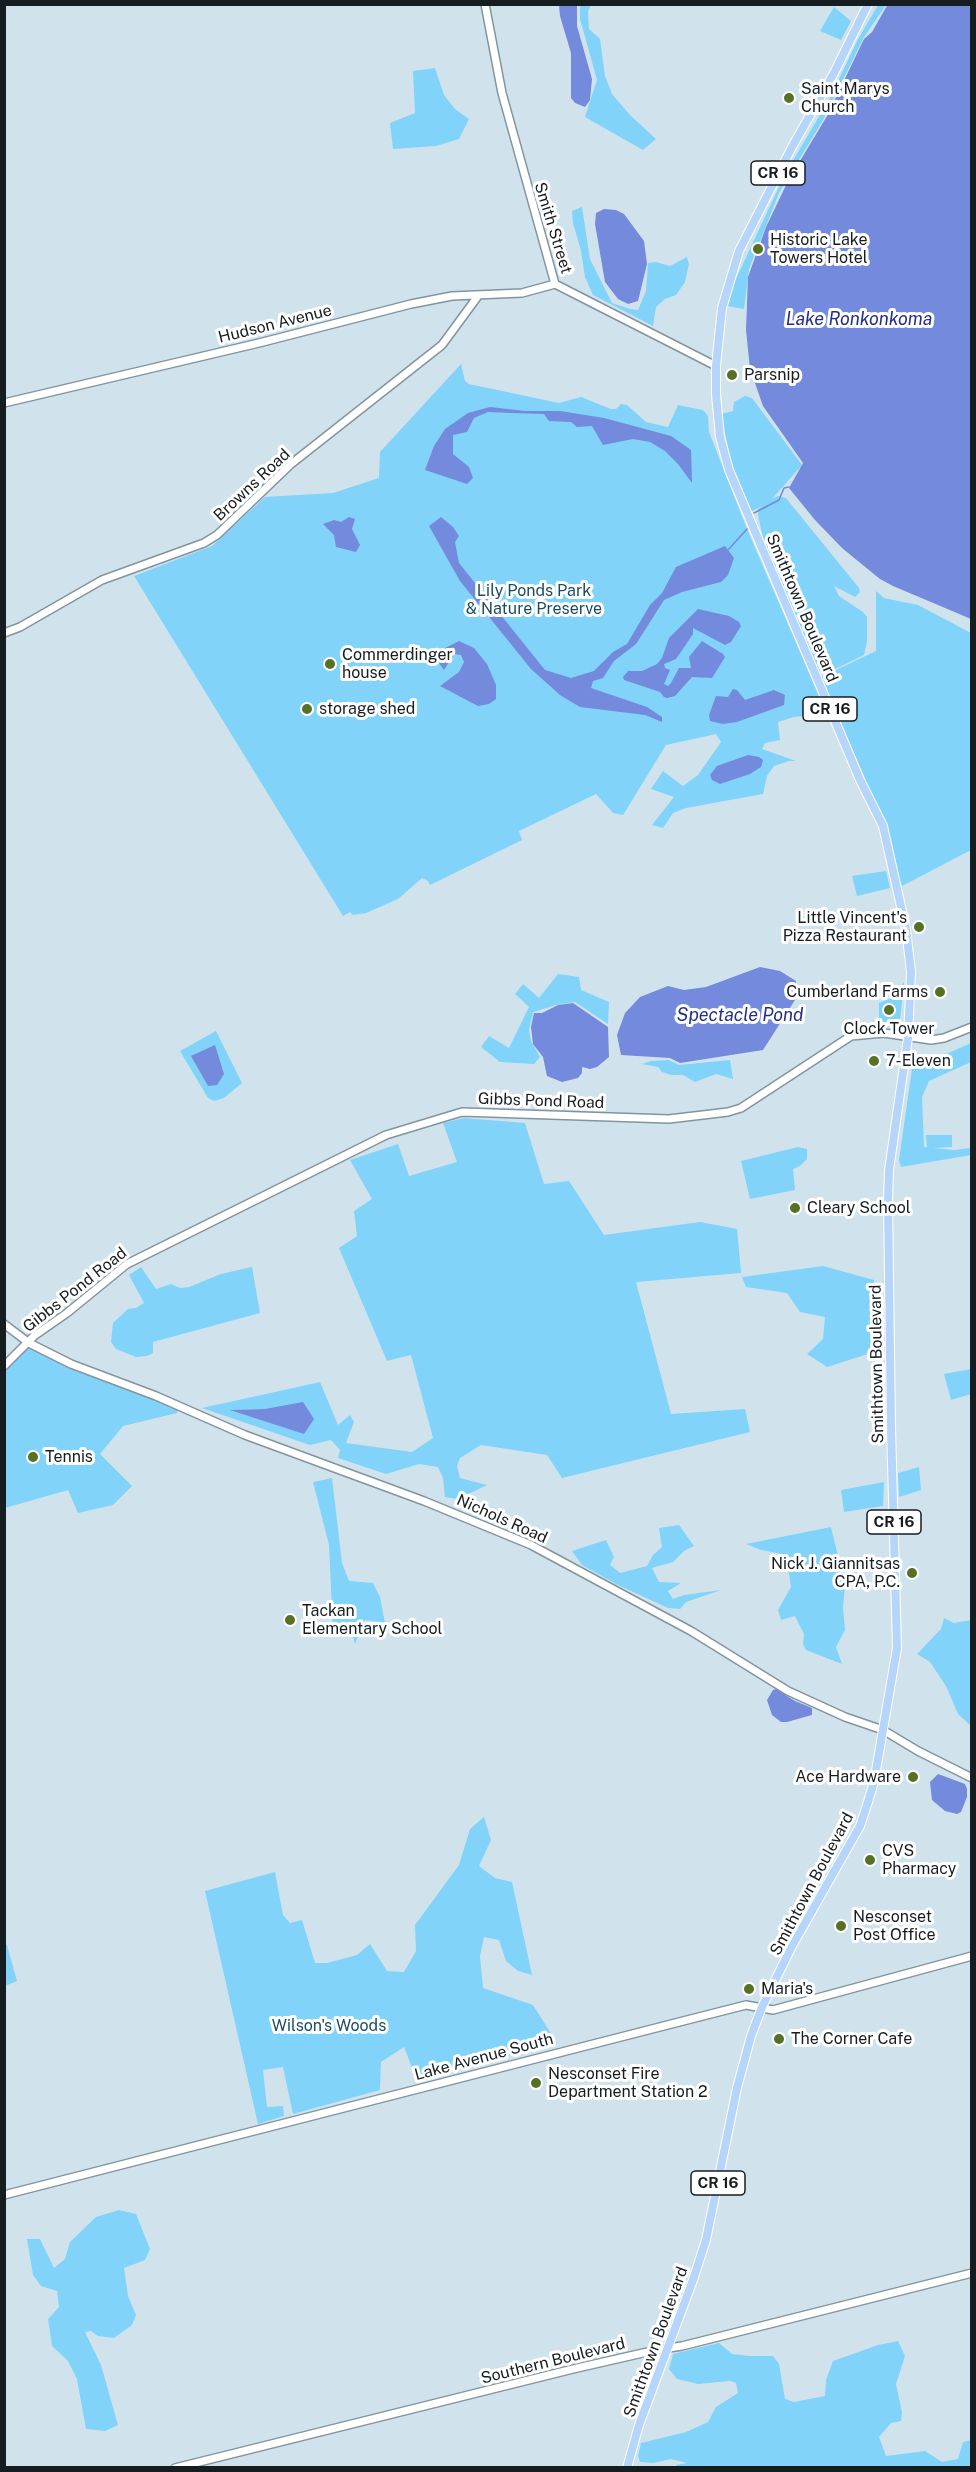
<!DOCTYPE html>
<html>
<head>
<meta charset="utf-8">
<style>
  body { margin:0 }
  #map { position:relative; width:976px; height:2472px; overflow:hidden; background:#d0e3ed; font-family:"Public Sans",sans-serif }
  canvas { display:block }
  .frame { position:absolute; inset:0; border:6px solid #161d20; pointer-events:none }
</style>
</head>
<body>
<div id="map">
<canvas width="976" height="2472"></canvas>
<div class="frame"></div>
</div>
<script>
const ctx = document.querySelector('canvas').getContext('2d');
ctx.lineJoin = 'round';
function paint(path, color) {
  ctx.fillStyle = color;
  ctx.fill(path, 'evenodd');
}
function toPath(rows) {
  const path = new Path2D();
  for (const r of rows) {
    path.moveTo(r[0], r[1]);
    for (let i = 2; i < r.length; i += 2) path.lineTo(r[i], r[i + 1]);
  }
  return path;
}
function stroke(path, color, width, dash) {
  ctx.strokeStyle = color;
  ctx.lineWidth = width;
  ctx.lineCap = dash ? 'butt' : 'round';
  ctx.setLineDash(dash || []);
  ctx.stroke(path);
}
function write(font, color, halo, rows, align = 'center') {
  ctx.font = font + ' "Public Sans",sans-serif';
  ctx.lineWidth = 6;
  ctx.setLineDash([]);
  ctx.textBaseline = 'middle';
  ctx.strokeStyle = halo;
  ctx.fillStyle = color;
  for (const [text, x, y, turn = 0] of rows) {
    ctx.save();
    ctx.translate(x, y);
    ctx.rotate((+turn || 0) * Math.PI / 180);
    ctx.textAlign = isNaN(turn) ? turn : align;
    if (halo) ctx.strokeText(text, 0, 0);
    ctx.fillText(text, 0, 0);
    ctx.restore();
  }
}
paint(toPath([
  [580,5,591,5,588,11,589,29,600,39,605,76,612,94,630,115,656,139,643,150,585,117,597,80,580,19],
  [878,5,886,5,864,37,823,120,779,193,749,269,744,309,728,306,734,283,784,176,831,96,857,41],
  [834,7,851,21,841,40,820,31],
  [435,68,444,95,455,109,469,119,459,139,436,146,393,149,390,123,415,113,413,71],
  [582,207,590,259,612,303,630,309,638,310,646,291,648,263,656,262,670,266,687,257,689,264,685,282,676,295,665,299,656,307,653,326,593,295,585,277,581,251,573,223,572,211],
  [461,364,465,381,469,384,559,403,581,397,611,409,616,409,621,404,627,405,646,422,668,427,678,405,703,410,708,416,709,432,747,529,825,710,814,715,794,717,778,722,780,740,765,743,762,749,796,761,789,761,774,766,767,776,763,794,686,808,673,813,663,828,652,825,674,797,651,789,663,771,683,786,698,775,721,742,716,734,666,745,623,815,613,813,596,794,519,831,522,840,430,885,428,881,422,878,398,899,366,913,353,915,350,912,343,916,134,576,212,546,265,497,333,493,379,478,380,452],
  [745,396,752,398,802,465,772,499,778,496,786,498,859,588,860,592,855,597,834,586,839,596,863,612,867,617,867,641,864,655,823,675,819,671,763,538,758,515,758,509,762,506,750,512,732,466,721,414,733,411,734,402],
  [876,591,884,598,918,605,971,633,971,850,902,886,879,811,821,677,876,651],
  [886,871,890,888,857,896,852,876],
  [558,974,579,977,581,990,609,1002,608,1024,575,1002,556,1005,533,1012,529,1030,531,1041,540,1057,534,1064,500,1062,481,1047,489,1036,509,1048,529,1007,515,994,523,984,539,998],
  [904,982,900,1021,896,1027,879,1027,879,1003,894,997],
  [216,1031,242,1083,224,1098,214,1101,208,1098,180,1051],
  [971,1043,971,1062,929,1081,922,1097,924,1147,927,1147,926,1135,952,1135,952,1147,933,1148,954,1150,971,1148,971,1155,901,1167,899,1160,912,1069],
  [669,1060,679,1065,730,1060,733,1079,716,1074,695,1082,683,1075,671,1075,662,1072,658,1067,642,1064,651,1061],
  [464,1118,525,1123,544,1184,569,1181,604,1235,700,1222,737,1229,741,1273,636,1282,671,1414,745,1409,750,1432,562,1478,547,1455,481,1445,460,1458,457,1466,460,1478,487,1485,458,1499,445,1497,443,1478,438,1467,419,1464,386,1474,338,1458,340,1450,331,1440,310,1445,202,1408,320,1382,338,1425,350,1415,354,1422,346,1443,412,1452,433,1438,411,1355,387,1361,339,1248,357,1236,354,1211,372,1199,350,1160,398,1144,409,1176,457,1162,443,1123],
  [265,1409,314,1419,232,1410],
  [798,1147,807,1149,807,1159,800,1166,793,1169,795,1190,750,1199,741,1161],
  [823,1266,874,1280,877,1325,868,1354,827,1367,807,1354,823,1339,825,1317,800,1312,787,1293,746,1287,742,1277],
  [141,1267,156,1289,171,1284,180,1288,189,1287,221,1274,252,1267,260,1313,153,1342,153,1353,147,1356,136,1357,116,1349,111,1342,113,1323,128,1309,136,1308,144,1303,129,1275],
  [29,1343,179,1406,177,1413,123,1426,100,1454,132,1486,113,1505,78,1513,68,1490,5,1508,5,1366],
  [971,1369,971,1394,951,1400,944,1374],
  [919,1467,921,1490,899,1497,898,1473],
  [332,1478,342,1563,349,1581,373,1583,380,1597,385,1623,365,1620,355,1644,350,1626,333,1631,329,1545,313,1482],
  [884,1482,883,1506,844,1512,841,1490],
  [679,1525,694,1546,684,1551,673,1562,652,1568,659,1582,681,1583,668,1591,673,1599,684,1595,721,1590,686,1602,680,1609,668,1608,618,1585,582,1565,572,1551,606,1540,614,1557,610,1565,620,1573,647,1566,653,1555,662,1547,659,1528],
  [831,1527,845,1585,843,1608,845,1630,836,1647,842,1664,806,1650,803,1644,804,1634,795,1616,781,1620,778,1610,791,1587,787,1561,782,1554,761,1550,746,1544],
  [944,1618,954,1623,971,1620,971,1726,958,1714,946,1686,930,1662,917,1654,941,1629],
  [484,1817,491,1840,479,1866,495,1878,512,1882,532,1975,518,1971,506,1961,499,1940,484,1937,480,1956,483,1988,533,2005,557,2043,417,2080,404,2047,381,2062,380,2090,293,2114,283,2067,263,2070,267,2107,283,2106,284,2116,258,2124,205,1891,275,1872,283,1915,290,1923,302,1920,315,1963,327,1963,357,1955,370,1944,387,1971,404,1972,416,1951,415,1925,459,1865,470,1829],
  [5,1945,7,1945,17,1981,5,1986],
  [119,2210,136,2214,150,2249,145,2260,124,2268,128,2296,136,2315,132,2325,114,2338,98,2336,91,2331,85,2332,101,2365,118,2425,105,2431,86,2429,77,2379,68,2361,52,2346,48,2319,59,2307,57,2291,41,2286,33,2275,27,2239,40,2239,54,2268,65,2259,70,2242,96,2217],
  [898,2341,905,2356,896,2384,902,2412,901,2421,891,2423,879,2437,886,2456,925,2451,942,2462,958,2459,963,2442,971,2440,971,2467,676,2468,676,2465,687,2463,671,2459,653,2463,640,2462,638,2456,641,2443,686,2432,708,2422,716,2407,738,2393,736,2383,730,2381,698,2384,677,2379,669,2369,673,2354,719,2343,732,2354,749,2356,773,2356,779,2364,785,2399,794,2402,825,2396,826,2380,833,2361,878,2345]
]), '#81d3f9');
paint(toPath([
  [888,4,971,5,971,619,893,586,880,579,842,548,815,520,789,488,803,463,763,406,750,369,746,330,748,277,766,227,788,181,827,116,864,39,872,32],
  [559,5,577,5,577,26,592,79,590,100,585,107,575,103,571,98,571,53,560,16],
  [604,209,616,210,624,214,644,241,647,264,638,301,628,304,618,299,605,282,595,224,596,213],
  [490,407,525,411,560,411,604,418,671,436,691,450,692,483,678,464,665,451,650,442,633,439,603,445,592,426,577,427,571,422,549,421,544,414,511,413,488,412,474,418,467,432,453,435,453,454,469,467,473,478,467,484,425,470,434,446,445,429,468,413],
  [349,517,355,519,352,529,360,545,356,552,336,547,334,535,323,524,334,520,341,522],
  [441,517,453,527,459,536,455,542,459,563,545,670,571,678,594,671,613,652,627,644,650,605,662,593,676,567,725,546,734,558,728,575,721,582,682,592,664,600,636,644,614,661,603,678,593,681,591,688,647,707,662,717,662,722,645,715,580,707,560,695,531,669,460,581,429,526],
  [698,609,729,616,739,622,741,626,731,642,725,645,693,628,693,634,676,659,664,664,665,668,670,670,664,684,668,686,671,683,679,668,691,668,689,657,702,641,723,654,725,657,712,678,692,677,675,696,667,698,664,697,660,692,624,680,623,677,628,671,642,671,657,664,662,658,669,638],
  [459,641,474,648,487,664,496,685,496,699,489,704,478,706,440,686,459,672,464,662,461,655,454,654,444,670,439,663,445,648],
  [733,689,737,690,745,700,774,690,785,695,784,705,737,722,723,724,710,721,709,715,716,696,728,697],
  [748,755,759,757,763,760,761,767,750,774,720,784,712,780,710,775,717,766],
  [760,967,780,971,796,981,795,1000,763,1050,680,1063,670,1058,621,1055,617,1035,625,1013,640,997,668,986,684,990,706,987],
  [573,1003,608,1027,609,1057,597,1067,590,1069,582,1067,582,1073,578,1078,562,1082,547,1076,543,1057,533,1044,531,1027,534,1013,542,1013,558,1005],
  [215,1045,224,1074,217,1085,208,1086,191,1056],
  [303,1402,314,1419,304,1434,230,1410,265,1409],
  [776,1689,795,1701,812,1708,812,1715,787,1722,781,1722,772,1715,767,1700,773,1690],
  [938,1774,965,1784,967,1789,967,1797,961,1812,957,1814,945,1811,932,1800,930,1782]
]), '#748adc');
stroke(toPath([
  [754,513,779,500,784,488,789,487],
  [728,550,747,529]
]), '#748adc', 1.5);
const secondary = toPath([
  [485,4,502,93,555,284,716,366],
  [4,403,259,343,411,304,452,296,522,293,555,284],
  [4,633,20,627,102,580,204,543,217,535,291,464,442,345,478,296],
  [4,1324,29,1343,71,1364,156,1396,245,1435,424,1501,531,1545,691,1631,788,1691,845,1717,883,1730,918,1751,972,1778],
  [4,1366,34,1336,67,1313,127,1264,386,1135,462,1112,669,1119,728,1112,741,1108,851,1036,884,1033,931,1040,944,1038,972,1027],
  [4,2195,691,2019,746,2005,773,2010,972,1956],
  [175,2468,573,2369,656,2350,682,2346,972,2273]
]);
const primary = toPath([
  [627,2468,639,2425,693,2280,706,2240,737,2088,751,2036,762,2007,792,1946,860,1826,867,1805,874,1782,897,1648,891,1427,888,1200,889,1170,908,1038,911,972,906,929,883,826,860,780,729,470,720,437,716,394,716,366,722,308,739,251,792,147,834,73,868,4]
]);
stroke(secondary, '#83949d', 10);
stroke(primary, '#fff', 10);
stroke(secondary, '#fff', 7);
stroke(primary, '#b5d6fa', 8);
for (const [x, y, r, color] of [
  [789,98,6,"#577124"],
  [758,249,6,"#577124"],
  [732,375,6,"#577124"],
  [330,664,6,"#577124"],
  [307,709,6,"#577124"],
  [919,927,6,"#577124"],
  [940,992,6,"#577124"],
  [889,1010,6,"#577124"],
  [874,1061,6,"#577124"],
  [795,1208,6,"#577124"],
  [33,1457,6,"#577124"],
  [912,1573,6,"#577124"],
  [290,1620,6,"#577124"],
  [913,1777,6,"#577124"],
  [870,1860,6,"#577124"],
  [841,1926,6,"#577124"],
  [749,1989,6,"#577124"],
  [779,2039,6,"#577124"],
  [536,2083,6,"#577124"]
]) {
  const dot = new Path2D();
  dot.arc(x, y, r, 0, 2 * Math.PI);
  ctx.fillStyle = color;
  ctx.fill(dot);
  stroke(dot, '#fff', 2);
}
for (const [x, y, w] of [
  [778,173,54],
  [830,709,54],
  [894,1522,54],
  [718,2183,54]
]) {
  const box = new Path2D();
  box.roundRect(x - w / 2, y - 12, w, 24, 4.5);
  ctx.fillStyle = '#fff';
  ctx.fill(box);
  stroke(box, '#161d20', 1.5);
}
write('bold 15px', '#161d20', null, [
  ["CR 16",778,173],
  ["CR 16",830,709],
  ["CR 16",894,1522],
  ["CR 16",718,2183]
]);
write('16px', '#161d20', '#fff', [
  ["Saint Marys",801,89],
  ["Church",801,107],
  ["Historic Lake",770,240],
  ["Towers Hotel",770,258],
  ["Parsnip",744,375],
  ["Commerdinger",342,655],
  ["house",342,673],
  ["storage shed",319,709],
  ["Little Vincent's",907,918,"right"],
  ["Pizza Restaurant",907,936,"right"],
  ["Cumberland Farms",928,992,"right"],
  ["Clock Tower",889,1029,"center"],
  ["7-Eleven",886,1061],
  ["Cleary School",807,1208],
  ["Tennis",45,1457],
  ["Nick J. Giannitsas",900,1564,"right"],
  ["CPA, P.C.",900,1582,"right"],
  ["Tackan",302,1611],
  ["Elementary School",302,1629],
  ["Ace Hardware",901,1777,"right"],
  ["CVS",882,1851],
  ["Pharmacy",882,1869],
  ["Nesconset",853,1917],
  ["Post Office",853,1935],
  ["Maria's",761,1989],
  ["The Corner Cafe",791,2039],
  ["Nesconset Fire",548,2074],
  ["Department Station 2",548,2092]
], 'left');
write('16px', '#161d20', '#fff', [
  ["Smith Street",553,228,73],
  ["Hudson Avenue",275,324,-14],
  ["Browns Road",252,485,-43],
  ["Smithtown Boulevard",802,608,67],
  ["Gibbs Pond Road",541,1101,2],
  ["Gibbs Pond Road",75,1290,-38],
  ["Smithtown Boulevard",877,1364,-91],
  ["Nichols Road",502,1519,24],
  ["Smithtown Boulevard",812,1884,-62],
  ["Lake Avenue South",484,2057,-15],
  ["Smithtown Boulevard",656,2342,-70],
  ["Southern Boulevard",553,2361,-14]
]);
write('16px', '#1c4c61', '#fff', [
  ["Lily Ponds Park",534,591],
  ["& Nature Preserve",534,609],
  ["Wilson's Woods",329,2026]
]);
write('italic 18px', '#232d8c', '#fff', [
  ["Lake Ronkonkoma",859,319],
  ["Spectacle Pond",740,1015]
]);
</script>
</body>
</html>
